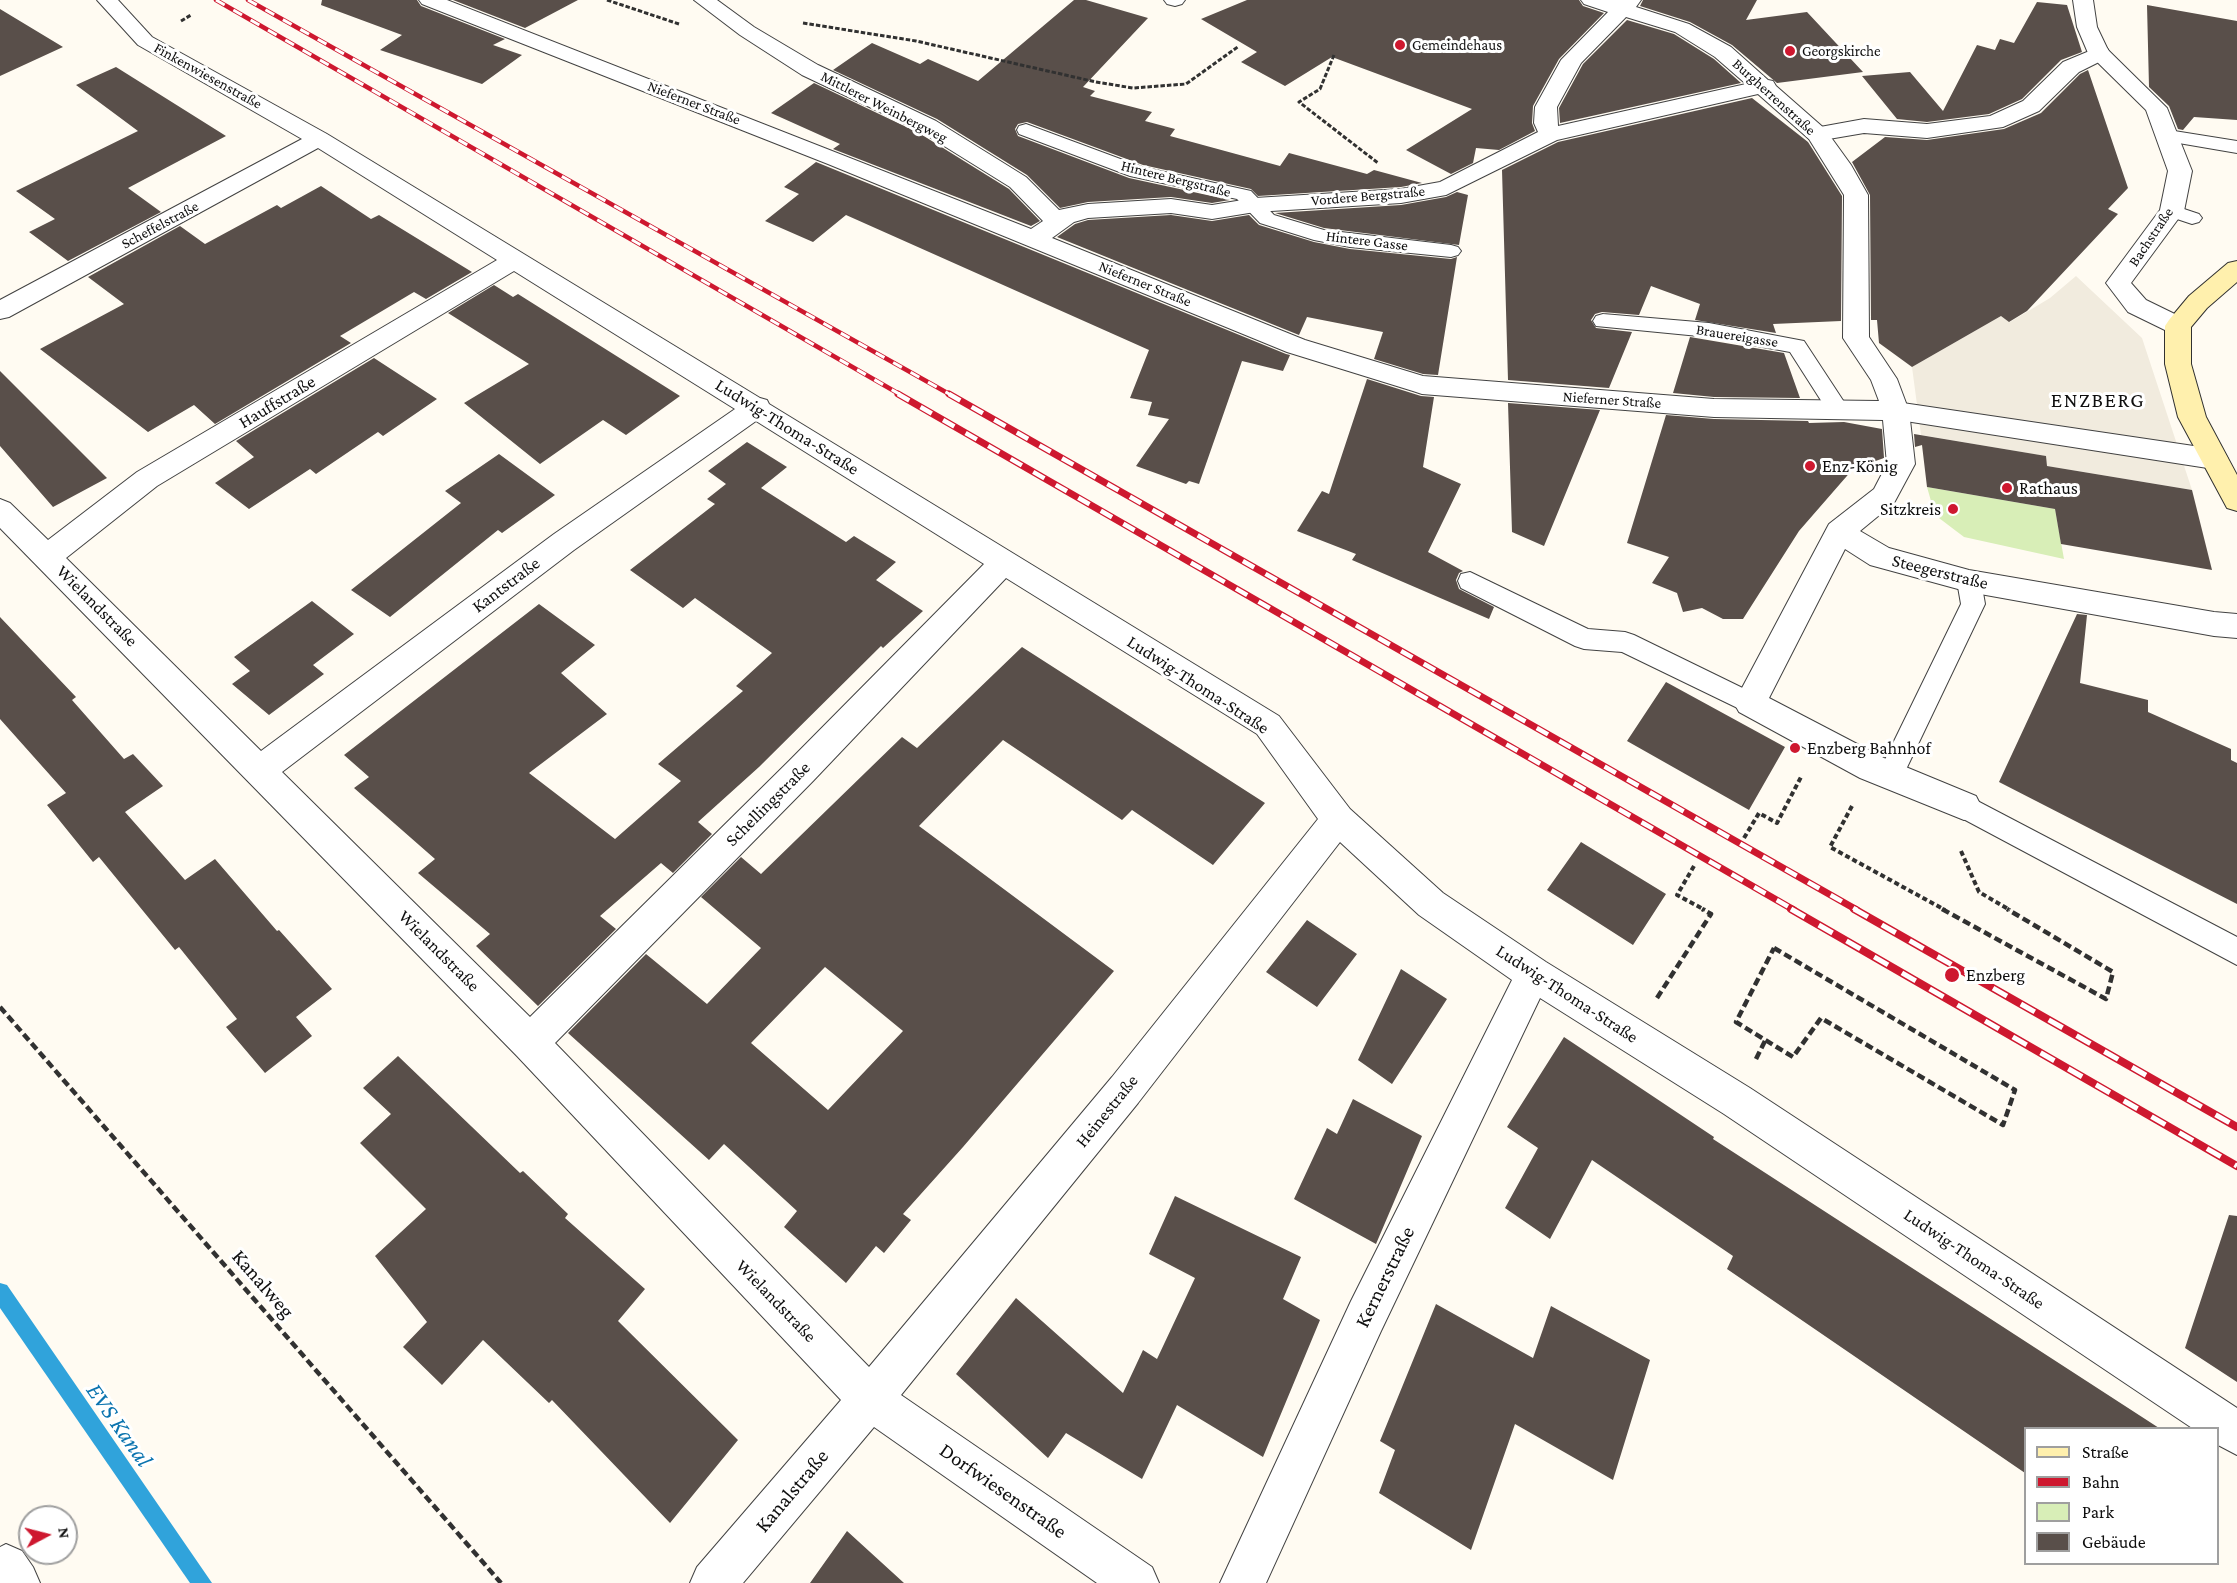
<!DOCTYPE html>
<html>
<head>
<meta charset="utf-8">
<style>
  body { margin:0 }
  #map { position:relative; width:2237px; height:1583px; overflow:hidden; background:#fffbf2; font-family:"Crimson Pro",serif }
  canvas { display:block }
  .legend { position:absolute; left:2024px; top:1427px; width:195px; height:138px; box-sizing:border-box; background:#fff; border:2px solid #9f9f9f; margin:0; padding:8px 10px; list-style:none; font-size:18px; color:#0f0f0f }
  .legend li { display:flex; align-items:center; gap:12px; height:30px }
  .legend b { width:30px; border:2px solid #9f9f9f }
  .north { position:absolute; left:18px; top:1505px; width:60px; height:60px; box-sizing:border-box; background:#fff; border:2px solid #9f9f9f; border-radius:50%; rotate:83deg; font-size:16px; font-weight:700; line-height:24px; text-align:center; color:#0f0f0f }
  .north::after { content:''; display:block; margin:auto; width:21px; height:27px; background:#ce182f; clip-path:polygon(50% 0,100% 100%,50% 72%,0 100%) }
</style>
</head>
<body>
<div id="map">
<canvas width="2237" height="1583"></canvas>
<ul class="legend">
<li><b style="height:8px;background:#fff0ad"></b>Straße</li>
<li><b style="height:8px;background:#ce182f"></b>Bahn</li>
<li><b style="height:16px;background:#d8eeb7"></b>Park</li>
<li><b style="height:16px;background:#594f4a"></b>Gebäude</li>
</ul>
<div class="north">N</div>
</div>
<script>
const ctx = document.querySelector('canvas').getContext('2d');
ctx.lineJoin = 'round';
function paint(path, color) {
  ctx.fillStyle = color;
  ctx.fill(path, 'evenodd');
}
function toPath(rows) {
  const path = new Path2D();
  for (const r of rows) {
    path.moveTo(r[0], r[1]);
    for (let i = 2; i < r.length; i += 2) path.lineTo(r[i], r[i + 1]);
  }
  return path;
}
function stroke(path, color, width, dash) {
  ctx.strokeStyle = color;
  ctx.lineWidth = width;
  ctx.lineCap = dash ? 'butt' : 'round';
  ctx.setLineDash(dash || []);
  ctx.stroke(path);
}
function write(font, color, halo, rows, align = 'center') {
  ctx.font = font + ' "Crimson Pro",serif';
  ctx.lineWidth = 6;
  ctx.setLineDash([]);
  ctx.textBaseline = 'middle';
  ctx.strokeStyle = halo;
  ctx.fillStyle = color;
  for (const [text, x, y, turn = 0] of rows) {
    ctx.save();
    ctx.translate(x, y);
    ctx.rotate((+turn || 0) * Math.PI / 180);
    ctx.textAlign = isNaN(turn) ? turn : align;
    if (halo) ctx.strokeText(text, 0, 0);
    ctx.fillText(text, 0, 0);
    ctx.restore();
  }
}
paint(toPath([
  [1927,487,2055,509,2064,559,1964,537,1935,515]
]), '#d8eeb7');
paint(toPath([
  [2076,276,2142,338,2192,490,2047,466,2045,456,1921,435,1912,367,2001,316,2010,322,2050,298]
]), '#f1ebde');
paint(toPath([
  [0,1283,7,1285,212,1583,190,1583,0,1308,0,1283]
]), '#30a3db');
paint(toPath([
  [322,0,417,0,421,6,505,39,493,45,522,55,482,84,380,50,402,35,321,5],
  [453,0,578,0,525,28],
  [1074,0,1086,0,1148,18,1083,87,1095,91,1090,96,1152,112,1145,121,1175,129,1170,136,1280,166,1289,153,1367,174,1374,170,1422,183,1401,187,1258,196,1251,189,1143,165,1027,122,1018,124,1015,129,1018,136,1129,178,1230,200,1212,203,1171,197,1088,202,1060,208,1027,175,937,119,833,70,872,43,920,64,928,59,978,81],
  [1247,0,1579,0,1583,6,1604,13,1559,59,1533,106,1532,123,1535,131,1499,150,1476,148,1473,163,1451,174,1406,150,1472,109,1332,57,1285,86,1241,62,1257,52,1201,19],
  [1643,0,1757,0,1746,20,1807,12,1863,72,1777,83,1732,45,1690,22,1640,6],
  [2037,2,2067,5,2082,52,2061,60,2022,99,1989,114,1927,122,1897,119,1862,76,1910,72,1943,111,1977,45,1995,50,2000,39,2014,43],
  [2147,5,2237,21,2237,120,2194,117,2183,130,2178,129,2169,106,2149,87],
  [0,9,63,47,0,76],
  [1627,20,1674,34,1714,59,1741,83,1560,123,1559,108,1583,64],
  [116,67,226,136,128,188,161,212,68,261,29,232,55,219,16,191,138,131,76,85],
  [2088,70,2128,188,2108,209,2118,214,2027,311,2009,322,2001,316,1912,367,1879,343,1877,320,1871,320,1870,195,1852,162,1885,137,1927,140,2004,129,2041,113,2080,74],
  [814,83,919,133,1009,189,1040,221,1031,226,833,149,840,144,771,113],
  [1752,98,1808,142,1842,196,1841,321,1773,324,1776,333,1695,320,1700,304,1651,286,1639,315,1602,312,1595,314,1591,320,1596,328,1632,332,1609,388,1508,380,1502,170,1558,142],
  [816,162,1286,354,1290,355,1283,371,1242,361,1199,484,1189,481,1186,484,1136,466,1169,419,1148,415,1152,402,1130,398,1149,350,846,215,813,242,765,221,799,194,784,187],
  [321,186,371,219,379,215,472,272,426,299,414,292,340,336,351,343,215,424,194,405,148,432,40,349,124,304,88,277,180,226,205,244,277,205,281,208],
  [1457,192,1468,195,1459,245,1324,228,1275,213,1401,205,1446,197],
  [1171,215,1212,221,1249,215,1259,225,1314,242,1350,249,1451,259,1457,257,1438,375,1423,374,1374,359,1383,332,1307,317,1299,335,1057,237,1075,224,1088,220],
  [494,285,513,297,518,294,680,396,626,435,603,420,540,464,464,403,529,364,448,313],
  [1690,337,1784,353,1800,398,1714,397,1673,393],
  [374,358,437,399,383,436,378,432,316,474,310,469,249,509,215,483,254,457,236,441],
  [0,371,107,478,53,507,0,446],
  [1367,379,1421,396,1434,397,1423,467,1461,484,1428,552,1463,571,1459,573,1456,580,1459,589,1494,607,1489,619,1352,560,1356,554,1297,531,1322,491,1329,494],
  [1508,403,1600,410,1544,546,1512,532],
  [1666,415,1714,419,1808,421,1809,423,1844,422,1882,429,1884,458,1853,469,1799,531,1743,619,1723,619,1702,608,1683,612,1677,593,1652,583,1669,557,1627,543],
  [1914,434,2046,456,2047,466,2192,490,2212,570,2061,544,2055,509,1927,487,1922,445,1915,447],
  [747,442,787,467,761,488,846,542,854,536,896,562,876,580,923,611,883,648,881,646,759,767,698,822,712,834,673,873,661,863,600,916,616,929,538,1006,476,946,490,934,418,873,435,859,354,788,369,777,344,755,539,604,595,645,561,673,607,714,529,773,615,839,681,781,658,764,743,691,736,686,772,653,695,598,683,608,630,570,715,504,707,499,726,484,708,471],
  [499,454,555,495,502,533,498,530,390,617,351,590,461,503,445,491],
  [312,601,354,634,313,665,324,674,269,715,232,684,250,671,234,657],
  [2077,614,2087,615,2080,683,2148,700,2148,712,2231,749,2231,760,2237,763,2237,904,1999,782],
  [0,617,76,697,72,700,124,759,133,754,163,786,125,812,185,880,215,859,277,931,279,930,332,989,296,1017,312,1036,265,1073,226,1027,237,1019,179,947,175,950,99,857,93,862,47,805,66,793,0,719],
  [1022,647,1265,803,1213,865,1132,810,1122,820,1003,740,919,826,1114,971,963,1147,903,1214,911,1220,884,1253,876,1246,846,1283,784,1227,797,1211,724,1144,709,1160,568,1033,646,954,707,1004,761,948,701,897,741,857,761,874,902,737,917,748],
  [825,967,903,1031,828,1110,751,1043],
  [1666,682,1785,747,1749,810,1627,741],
  [1581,842,1666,894,1633,945,1547,890],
  [1307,920,1357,954,1317,1007,1266,972],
  [1401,969,1447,999,1392,1084,1358,1060],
  [1564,1037,1714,1137,1713,1139,2159,1428,2025,1428,2025,1473,1727,1269,1733,1256,1592,1160,1550,1239,1505,1208,1538,1148,1507,1127],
  [398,1056,520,1173,523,1171,568,1214,565,1218,645,1289,618,1321,738,1440,670,1523,552,1400,549,1403,483,1340,442,1385,403,1347,427,1322,375,1256,426,1209,360,1143,391,1114,363,1088],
  [1353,1099,1422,1136,1376,1244,1294,1199,1327,1128,1337,1134],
  [1175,1196,1301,1257,1283,1299,1320,1320,1263,1457,1177,1405,1142,1479,1066,1433,1048,1458,956,1374,1016,1298,1123,1393,1143,1350,1157,1359,1195,1278,1149,1254],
  [2229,1215,2237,1216,2237,1382,2185,1348],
  [1436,1304,1533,1358,1551,1306,1650,1360,1613,1480,1515,1424,1471,1550,1379,1493,1395,1450,1380,1441],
  [847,1531,904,1583,810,1583]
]), '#594f4a');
const service = toPath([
  [1026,124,1142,167,1251,191,1274,215,1324,230,1451,245,1458,247,1461,251,1458,255,1451,257,1350,247,1314,240,1260,223,1237,199,1130,176,1019,134,1017,130,1019,126,1026,124],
  [2168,130,2237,141,2237,153,2161,140,2159,136,2161,132,2168,130],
  [2172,205,2199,214,2202,218,2199,222,2192,224,2165,215,2162,211,2165,207,2172,205],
  [1603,314,1709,323,1804,341,1848,408,1845,413,1837,416,1829,413,1790,352,1709,337,1596,326,1593,321,1596,316,1603,314],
  [1470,572,1588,629,1625,632,1634,635,1759,696,1763,703,1759,710,1750,714,1622,652,1584,649,1575,646,1461,588,1458,581,1461,574,1470,572],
  [1969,572,1978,574,1981,581,1985,604,1900,782,1891,785,1882,782,1878,774,1961,604,1957,581,1960,574,1969,572],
  [1964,794,2237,937,2237,965,1954,814,1950,806,1954,798,1964,794]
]);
const pedestrian = toPath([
  [2099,47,2107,48,2110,53,2107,58,2079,72,2039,111,2003,127,1927,138,1864,133,1817,141,1809,139,1806,134,1809,129,1864,119,1927,124,1990,116,2023,101,2063,62,2099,47],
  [1896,402,2214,449,2224,452,2228,459,2224,466,2214,469,1886,418,1883,411,1886,404,1896,402]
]);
const minor = toPath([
  [97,0,118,0,152,37,327,134,760,398,767,400,769,404,1279,716,1350,809,1443,893,1546,962,1750,1088,2237,1408,2237,1455,2218,1445,2218,1428,2192,1428,1724,1114,1540,998,1381,1331,1266,1583,1220,1583,1351,1301,1512,980,1419,915,1340,842,1138,1103,901,1395,1152,1567,1159,1583,1097,1583,874,1427,743,1583,690,1583,697,1567,841,1400,517,1056,0,528,0,499,10,503,48,540,137,472,497,260,318,148,9,317,0,319,0,300,302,139,138,45,97,0],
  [514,271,735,409,554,534,261,751,66,558,157,486,514,271],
  [756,421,984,564,789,761,530,1017,282,772,574,550,756,421],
  [1006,578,1257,734,1318,819,1112,1077,869,1367,555,1043,813,781,1006,578],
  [419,0,447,0,1031,229,1043,221,1010,187,920,131,802,75,740,35,694,0,717,0,754,27,818,65,936,121,1026,177,1059,210,1088,204,1171,199,1212,205,1255,198,1401,189,1440,182,1538,132,1534,123,1535,107,1561,60,1608,12,1584,4,1581,0,1641,0,1636,7,1689,24,1731,47,1768,80,1773,81,1776,86,1825,129,1851,165,1868,195,1869,337,1897,379,1909,411,1915,464,1894,503,1860,531,1889,548,1969,570,2214,612,2237,614,2237,638,2214,636,1969,592,1870,565,1845,549,1769,698,1884,758,1976,796,1981,806,1976,816,1964,820,1860,778,1739,712,1734,703,1829,524,1874,489,1887,464,1883,420,1714,417,1422,394,1413,391,1287,352,828,164,422,4,419,0],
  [1626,17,1675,32,1715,57,1746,84,1558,126,1557,107,1581,63,1626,17],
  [1758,94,1809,139,1844,195,1843,338,1871,380,1879,401,1714,399,1423,376,1305,340,1052,238,1074,222,1088,218,1171,213,1212,219,1255,212,1401,203,1446,195,1557,140,1758,94],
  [1164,0,1185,0,1182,4,1175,6,1167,4,1164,0],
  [2073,0,2093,0,2097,27,2108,50,2167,108,2192,171,2184,211,2131,283,2146,300,2187,320,2191,326,2187,332,2178,335,2169,332,2128,312,2106,283,2160,210,2168,171,2146,110,2088,53,2077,27,2073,0],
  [6,1544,22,1551,33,1567,40,1583,0,1583,0,1547,6,1544]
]);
const secondary = toPath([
  [2237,261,2237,282,2207,308,2191,327,2191,364,2206,417,2237,475,2237,511,2227,508,2178,417,2165,364,2165,326,2169,320,2189,296,2228,263,2237,261]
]);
stroke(service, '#424242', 2);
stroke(pedestrian, '#424242', 2);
stroke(minor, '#424242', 2);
stroke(secondary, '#313131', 2);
stroke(toPath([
  [607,0,679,24],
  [181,21,191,15],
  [803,23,916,41,1096,82,1133,88,1186,84,1239,46],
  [1334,55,1320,89,1299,102,1378,163]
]), '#313131', 3, [4.5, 2]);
stroke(toPath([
  [1852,806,1830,847,1945,910],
  [1744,838,1759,813,1777,823,1801,777],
  [1961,851,1979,892,2010,910],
  [1694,866,1677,895,1705,910]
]), '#313131', 4, [5, 3]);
stroke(toPath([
  [1942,909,2106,999,2113,972,2007,909],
  [1774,948,2015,1090,2003,1125,1821,1018,1793,1057,1736,1022,1774,948],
  [1657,998,1711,914,1702,909],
  [0,1007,501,1583],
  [1756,1059,1765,1041]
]), '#313131', 4.5, [8, 4]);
paint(service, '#fff');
paint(pedestrian, '#fff');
paint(minor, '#fff');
paint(secondary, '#fff0ad');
const railFar2 = toPath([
  [216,0,901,395],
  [248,0,951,395]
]);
const railFar1 = toPath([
  [898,394,1794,910],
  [949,394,1857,910]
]);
const rail = toPath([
  [1791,909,2237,1166],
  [1854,909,2237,1127]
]);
stroke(railFar2, '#ce182f', 4.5);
stroke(railFar1, '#ce182f', 7);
stroke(rail, '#ce182f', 8);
stroke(railFar2, '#fff', 3, [10]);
stroke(railFar1, '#fff', 4.5, [13]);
stroke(rail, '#fff', 5, [16]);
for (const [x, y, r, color] of [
  [1400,45,6,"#ce182f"],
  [1790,51,6,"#ce182f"],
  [1810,466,6,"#ce182f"],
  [2007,488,6,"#ce182f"],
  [1953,509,6,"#ce182f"],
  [1795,748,6,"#ce182f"],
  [1952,975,8,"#ce182f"]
]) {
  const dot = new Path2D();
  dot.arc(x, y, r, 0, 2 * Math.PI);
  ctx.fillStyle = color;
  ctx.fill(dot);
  stroke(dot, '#fff', 2);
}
write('15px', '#0f0f0f', '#fff', [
  ["Gemeindehaus",1412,45],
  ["Georgskirche",1802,51]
], 'left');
write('15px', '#0f0f0f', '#fff', [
  ["Finkenwiesenstraße",208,76,29],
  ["Burgherrenstraße",1774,97,42],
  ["Nieferner Straße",694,103,21],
  ["Mittlerer Weinbergweg",884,107,27],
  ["Hintere Bergstraße",1176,179,14],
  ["Vordere Bergstraße",1368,196,-5],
  ["Scheffelstraße",160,225,-28],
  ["Bachstraße",2151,237,-56],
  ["Hintere Gasse",1367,241,7],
  ["Nieferner Straße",1145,284,22],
  ["Brauereigasse",1737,336,9],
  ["Nieferner Straße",1612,400,4]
]);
write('18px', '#0f0f0f', '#fff', [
  ["Hauffstraße",277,402,-31],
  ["Ludwig-Thoma-Straße",787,427,32],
  ["Steegerstraße",1940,572,14],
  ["Kantstraße",506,585,-37],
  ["Wielandstraße",97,606,45],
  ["Ludwig-Thoma-Straße",1198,685,33],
  ["Schellingstraße",768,804,-45],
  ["Wielandstraße",439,951,45],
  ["Ludwig-Thoma-Straße",1567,994,33],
  ["Heinestraße",1107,1111,-51],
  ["Ludwig-Thoma-Straße",1974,1259,34],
  ["Wielandstraße",776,1301,46]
]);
write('18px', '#0f0f0f', '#fff', [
  ["Enz-König",1822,466],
  ["Rathaus",2019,488],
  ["Sitzkreis",1941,509,"right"],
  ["Enzberg Bahnhof",1807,748],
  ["Enzberg",1966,975]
], 'left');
ctx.letterSpacing = '1.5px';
write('21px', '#0f0f0f', '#fff', [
  ["ENZBERG",2098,401]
]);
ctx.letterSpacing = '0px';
write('21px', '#0f0f0f', '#fff', [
  ["Kernerstraße",1385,1277,-64],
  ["Kanalweg",263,1284,49],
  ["Kanalstraße",792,1491,-50],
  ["Dorfwiesenstraße",1003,1491,35]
]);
write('italic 24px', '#0b74af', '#fff', [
  ["EVS Kanal",119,1425,55]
]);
</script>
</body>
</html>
